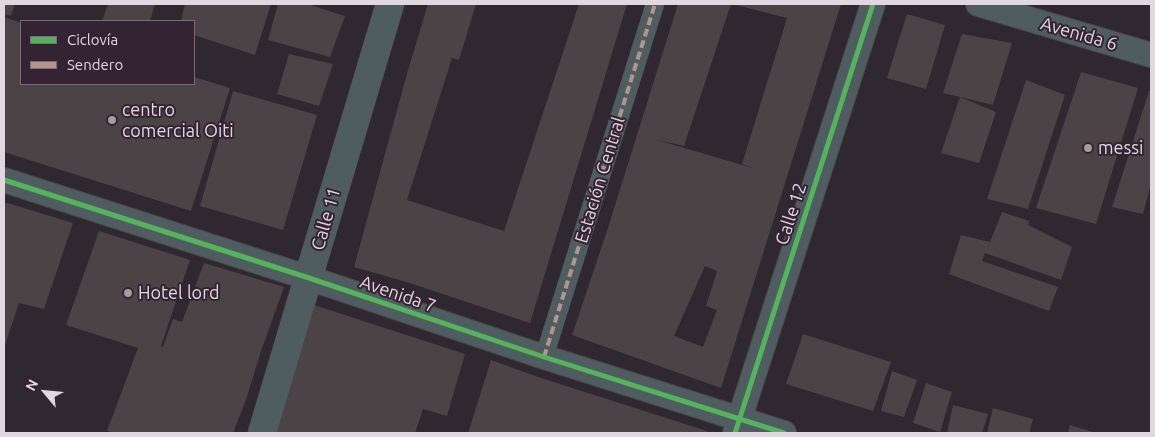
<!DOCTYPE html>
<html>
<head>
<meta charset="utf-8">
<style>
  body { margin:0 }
  #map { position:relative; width:1155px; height:437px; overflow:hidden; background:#302830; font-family:Ubuntu,sans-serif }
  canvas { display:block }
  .frame { position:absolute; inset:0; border:5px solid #e1d7e0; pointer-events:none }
  .legend { position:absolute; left:20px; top:20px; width:175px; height:65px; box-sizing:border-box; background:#342433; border:1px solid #796c78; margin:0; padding:6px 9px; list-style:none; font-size:15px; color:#e1d7e0 }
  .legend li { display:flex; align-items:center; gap:10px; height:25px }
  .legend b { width:25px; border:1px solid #796c78 }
  .north { position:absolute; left:20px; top:367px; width:50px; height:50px; -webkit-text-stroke:4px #342433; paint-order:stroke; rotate:298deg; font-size:14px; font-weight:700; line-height:20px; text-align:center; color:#e1d7e0 }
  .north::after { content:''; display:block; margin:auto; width:18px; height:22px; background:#e1d7e0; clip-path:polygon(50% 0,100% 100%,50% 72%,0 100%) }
</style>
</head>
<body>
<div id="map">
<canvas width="1155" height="437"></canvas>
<div class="frame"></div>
<ul class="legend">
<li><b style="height:6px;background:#56b35d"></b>Ciclovía</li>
<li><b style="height:6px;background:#b2968c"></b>Sendero</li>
</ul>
<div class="north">N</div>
</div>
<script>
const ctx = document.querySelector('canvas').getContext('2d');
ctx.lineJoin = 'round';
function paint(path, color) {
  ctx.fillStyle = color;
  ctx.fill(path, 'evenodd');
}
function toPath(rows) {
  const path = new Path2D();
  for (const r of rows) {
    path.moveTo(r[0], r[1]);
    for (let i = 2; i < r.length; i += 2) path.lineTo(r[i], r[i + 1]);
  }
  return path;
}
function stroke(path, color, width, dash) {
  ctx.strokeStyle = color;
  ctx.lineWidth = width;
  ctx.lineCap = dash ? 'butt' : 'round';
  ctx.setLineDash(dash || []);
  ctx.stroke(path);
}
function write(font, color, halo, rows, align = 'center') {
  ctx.font = font + ' Ubuntu,sans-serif';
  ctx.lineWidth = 4;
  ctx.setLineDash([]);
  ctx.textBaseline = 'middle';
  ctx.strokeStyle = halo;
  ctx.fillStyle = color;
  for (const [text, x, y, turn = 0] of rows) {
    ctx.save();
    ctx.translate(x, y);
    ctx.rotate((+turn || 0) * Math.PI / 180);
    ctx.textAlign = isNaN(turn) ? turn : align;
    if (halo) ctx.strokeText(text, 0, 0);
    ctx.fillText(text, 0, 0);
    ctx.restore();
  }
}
paint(toPath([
  [4,4,15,4,11,16,4,14],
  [108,4,155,4,150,21,102,21],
  [185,4,271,4,255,55,194,35,194,21,181,21],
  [278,4,307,4,345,16,330,57,268,40],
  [428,4,476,4,459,60,452,58,407,200,504,231,579,4,627,4,530,323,410,283,354,267,408,70],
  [678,4,731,4,684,146,654,139,756,169,742,164,787,18,732,4,841,4,721,388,572,335,606,234],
  [705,266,717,271,706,306,717,310,703,347,674,336],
  [907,14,945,25,926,89,887,78],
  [4,17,21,23,21,84,194,84,194,77,230,88,191,211,4,152],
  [962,34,1012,43,993,105,960,97,996,112,979,163,941,153,960,97,943,93],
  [289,54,333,64,319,106,277,94],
  [1081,72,1138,88,1096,224,1036,208],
  [1026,80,1065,95,1028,209,987,199],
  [233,91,317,115,283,230,200,206],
  [1149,91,1151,91,1151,184,1143,214,1112,207],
  [4,202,73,223,44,309,19,303,4,348],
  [1002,212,1029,221,1028,225,1072,247,1061,280,985,253,982,261,1058,287,1049,311,949,274,961,235,990,242],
  [99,231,190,260,161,346,163,347,173,319,182,322,204,263,284,287,261,351,246,400,233,433,116,433,107,431,138,348,66,325],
  [314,305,465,354,447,416,423,409,415,433,276,433],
  [803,334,891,362,873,411,786,384],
  [491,360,538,377,707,431,706,433,468,433],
  [892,371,917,380,904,417,881,411],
  [926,383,952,392,940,432,913,423],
  [953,405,988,414,982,433,947,433],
  [993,408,1033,419,1029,433,987,433],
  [1070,425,1096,433,1068,433]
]), '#4b4346');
const pedestrian = toPath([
  [544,357,655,4]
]);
const minor = toPath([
  [978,4,1151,55],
  [4,180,309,278,544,357,784,433],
  [735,433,873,4]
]);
const tertiary = toPath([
  [262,433,390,4]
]);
stroke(pedestrian, '#4b454b', 19);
stroke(minor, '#4b454b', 26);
stroke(tertiary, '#4b454b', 29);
stroke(pedestrian, '#4f5d61', 18);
stroke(minor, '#4f5d61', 24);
stroke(tertiary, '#4f5d61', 28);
stroke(toPath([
  [544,357,655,4]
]), '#b2968c', 4, [8, 4]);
stroke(toPath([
  [4,180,309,278,544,357,784,433],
  [735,433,873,4]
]), '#56b35d', 5);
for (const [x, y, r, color] of [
  [112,120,5,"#a39aa2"],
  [1088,148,5,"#a39aa2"],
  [128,293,5,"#a39aa2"]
]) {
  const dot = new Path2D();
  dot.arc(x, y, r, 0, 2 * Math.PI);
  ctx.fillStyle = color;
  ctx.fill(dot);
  stroke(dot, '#342433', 2);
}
write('18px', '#e1d7e0', '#342433', [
  ["Avenida 6",1079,34,16],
  ["Estación Central",600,180,-73],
  ["Calle 12",791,214,-72],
  ["Calle 11",326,219,-74],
  ["Avenida 7",398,294,19]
]);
write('18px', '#e1d7e0', '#342433', [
  ["centro",122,110],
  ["comercial Oiti",122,131],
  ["messi",1098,148],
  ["Hotel lord",138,293]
], 'left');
</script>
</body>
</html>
